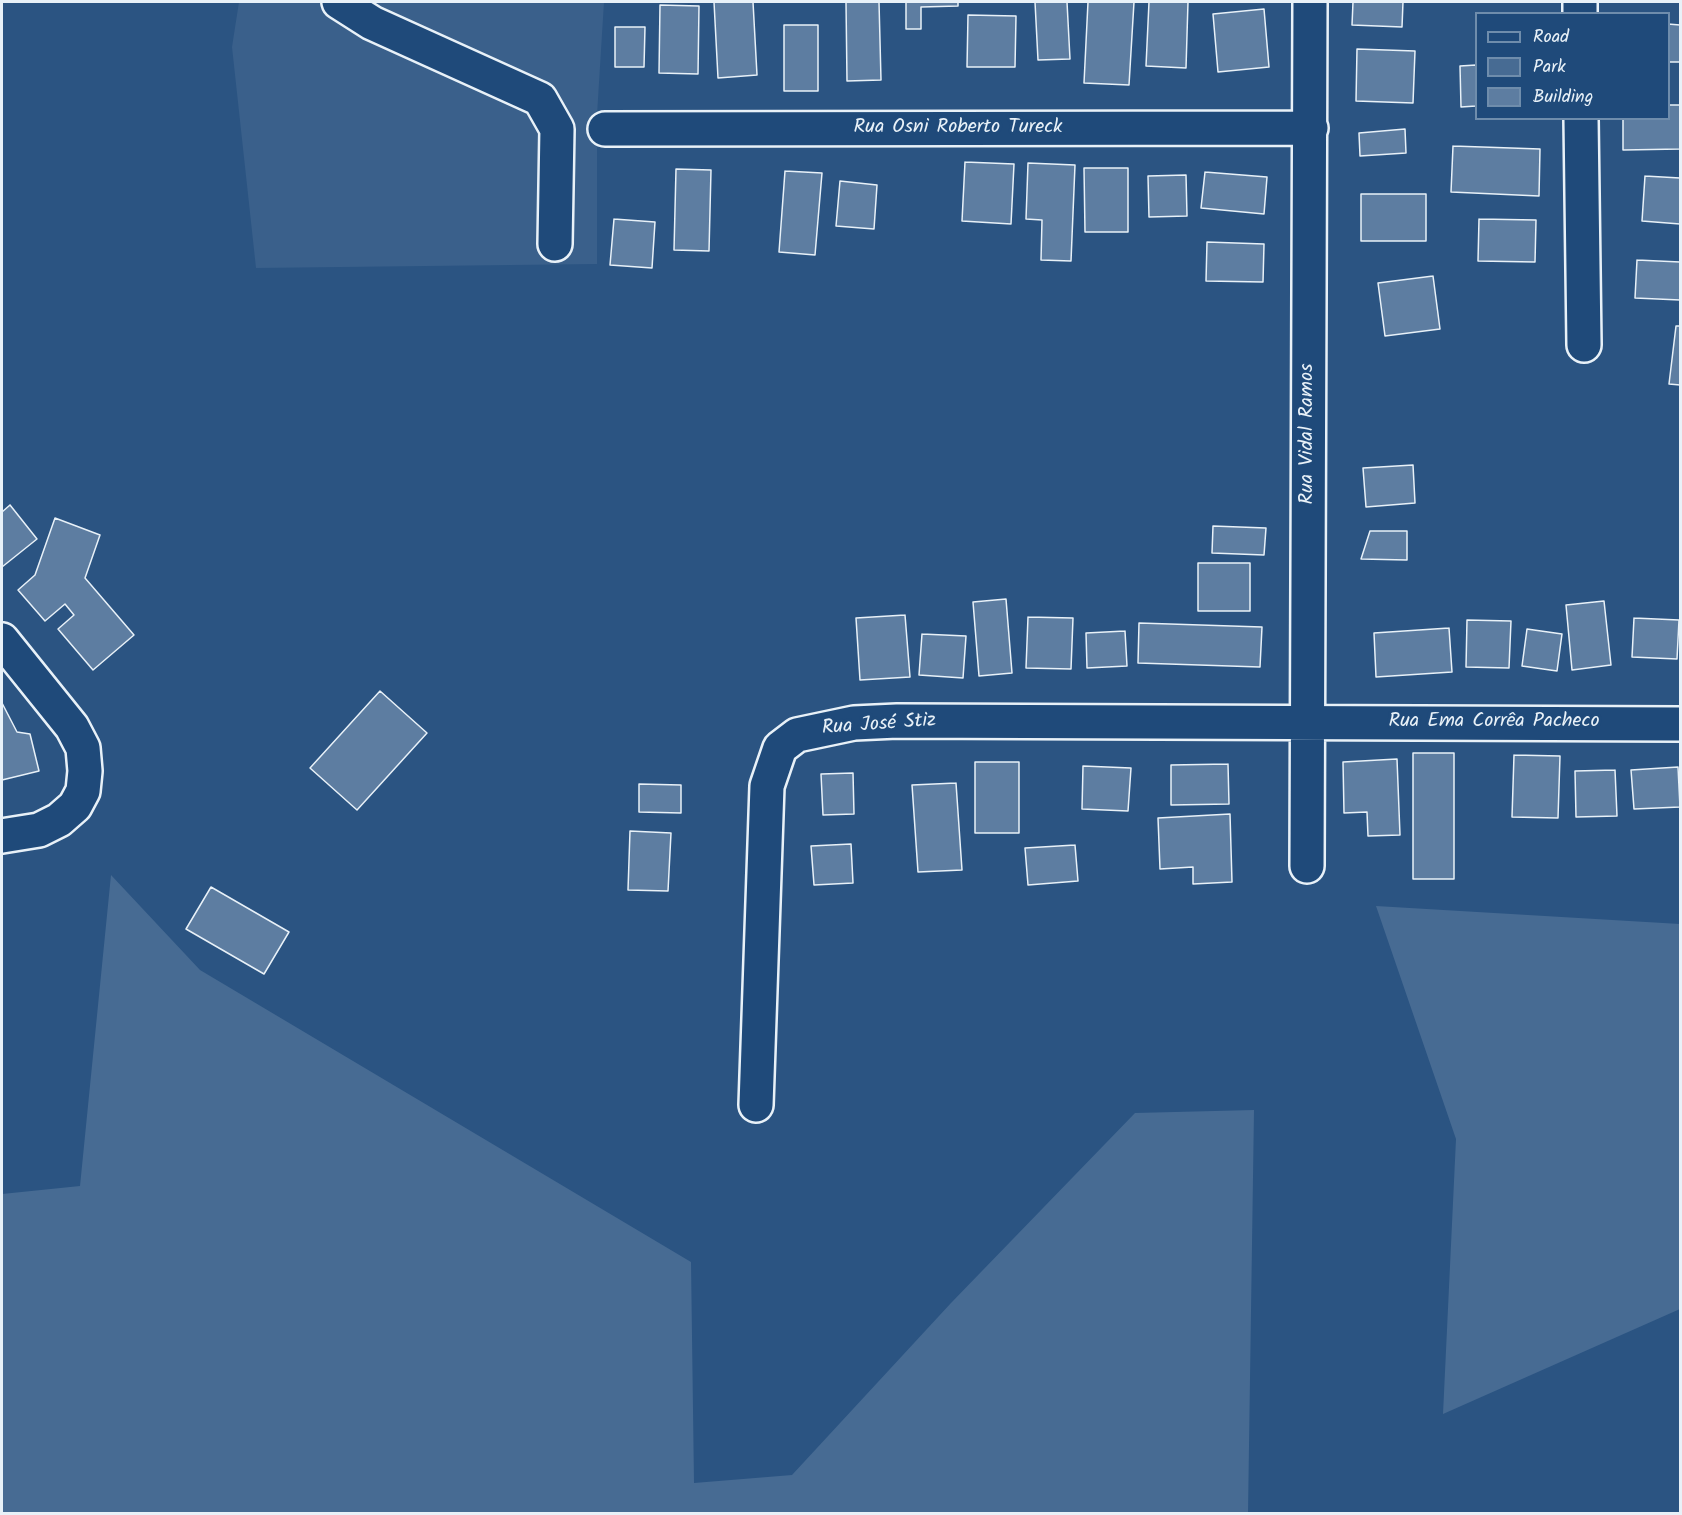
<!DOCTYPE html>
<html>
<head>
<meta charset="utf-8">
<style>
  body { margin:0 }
  #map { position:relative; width:1682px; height:1515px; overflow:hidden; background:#2b5482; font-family:Kalam,sans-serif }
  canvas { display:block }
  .frame { position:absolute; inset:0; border:3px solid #e8f1f8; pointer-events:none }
  .legend { position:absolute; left:1475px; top:12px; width:195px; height:108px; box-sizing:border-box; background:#1f4a7a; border:2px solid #6f8dac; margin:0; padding:8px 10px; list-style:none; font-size:18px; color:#e8f1f8 }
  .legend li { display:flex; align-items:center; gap:12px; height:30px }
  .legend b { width:30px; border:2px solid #6f8dac }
</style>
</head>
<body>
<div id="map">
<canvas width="1682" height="1515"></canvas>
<div class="frame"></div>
<ul class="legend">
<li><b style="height:8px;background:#1f4a7a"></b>Road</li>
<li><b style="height:16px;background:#476b93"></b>Park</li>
<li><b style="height:16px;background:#5d7da1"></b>Building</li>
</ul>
</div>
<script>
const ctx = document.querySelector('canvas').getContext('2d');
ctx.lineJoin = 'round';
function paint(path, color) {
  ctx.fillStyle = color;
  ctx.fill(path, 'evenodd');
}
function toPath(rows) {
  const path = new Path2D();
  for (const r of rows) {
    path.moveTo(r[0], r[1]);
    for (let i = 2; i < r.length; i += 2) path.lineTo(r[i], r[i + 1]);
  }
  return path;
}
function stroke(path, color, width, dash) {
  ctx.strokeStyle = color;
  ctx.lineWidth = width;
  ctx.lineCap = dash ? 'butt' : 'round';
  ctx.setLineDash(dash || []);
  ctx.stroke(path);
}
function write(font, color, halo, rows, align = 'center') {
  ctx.font = font + ' Kalam,sans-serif';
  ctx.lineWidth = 6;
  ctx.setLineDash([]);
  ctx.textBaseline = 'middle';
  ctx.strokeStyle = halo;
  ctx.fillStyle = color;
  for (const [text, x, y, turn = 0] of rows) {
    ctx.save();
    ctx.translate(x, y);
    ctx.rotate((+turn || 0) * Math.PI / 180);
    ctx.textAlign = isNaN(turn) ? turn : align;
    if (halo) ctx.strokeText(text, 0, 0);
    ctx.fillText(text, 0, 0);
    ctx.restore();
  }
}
paint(toPath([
  [239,2,604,2,597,115,597,264,256,268,232,47]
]), '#3a608b');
paint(toPath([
  [111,875,200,970,691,1262,694,1483,792,1475,951,1303,1135,1113,1254,1110,1248,1513,2,1513,2,1194,80,1186],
  [1376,906,1680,924,1680,1309,1443,1414,1456,1139]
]), '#476b93');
const building = toPath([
  [714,2,753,2,757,75,718,78,714,2],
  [846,2,879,2,881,80,847,81,846,2],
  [906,2,958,2,958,6,921,7,921,29,906,29,906,2],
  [1035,2,1067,2,1070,59,1038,60,1035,2],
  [1088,2,1134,2,1129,85,1084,83,1088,2],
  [1149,2,1188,2,1186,68,1146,66,1149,2],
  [1353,2,1403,2,1402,27,1352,25,1353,2],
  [660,5,699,6,698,74,659,73,660,5],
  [1264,9,1269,67,1218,72,1213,14,1264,9],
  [968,15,1016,16,1015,67,967,67,968,15],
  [1668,24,1680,25,1680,62,1668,62,1668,24],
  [784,25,818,25,818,91,784,91,784,25],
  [615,27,645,27,644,67,615,67,615,27],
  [1357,49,1415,51,1413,103,1356,101,1357,49],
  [1476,65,1476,106,1461,107,1460,66,1476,65],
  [1668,105,1680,105,1680,149,1623,150,1623,118,1668,118,1668,105],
  [1405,129,1406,153,1360,156,1359,133,1405,129],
  [1453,146,1540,149,1539,196,1451,192,1453,146],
  [965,162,1014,164,1011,224,962,221,965,162],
  [1028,163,1075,165,1071,261,1041,260,1042,220,1026,219,1028,163],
  [1084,168,1128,168,1128,232,1085,232,1084,168],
  [676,169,711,170,709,251,674,250,676,169],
  [785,171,822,173,815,255,779,252,785,171],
  [1205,172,1267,177,1264,214,1201,208,1205,172],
  [1186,175,1187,216,1149,217,1148,176,1186,175],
  [1645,176,1680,178,1680,224,1642,221,1645,176],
  [840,181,877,185,874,229,836,226,840,181],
  [1361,194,1426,194,1426,241,1361,241,1361,194],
  [614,219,655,222,652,268,610,265,614,219],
  [1479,219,1536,220,1535,262,1478,261,1479,219],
  [1207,242,1264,244,1263,282,1206,281,1207,242],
  [1637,260,1680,262,1680,300,1635,298,1637,260],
  [1433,276,1440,329,1385,336,1378,283,1433,276],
  [1676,326,1680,326,1680,385,1669,384,1676,326],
  [1413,465,1415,503,1366,507,1363,468,1413,465],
  [10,505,37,539,2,567,2,512,10,505],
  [55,518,100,535,85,578,134,635,93,670,58,629,74,615,65,604,45,621,18,590,35,575,55,518],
  [1213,526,1266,528,1264,555,1212,553,1213,526],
  [1370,531,1407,531,1407,560,1361,559,1370,531],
  [1198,563,1250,563,1250,611,1198,611,1198,563],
  [1006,599,1012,673,979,676,973,602,1006,599],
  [1604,601,1611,665,1572,670,1566,605,1604,601],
  [905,615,910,677,860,680,856,618,905,615],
  [1028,617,1073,618,1071,669,1026,668,1028,617],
  [1634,618,1679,620,1677,659,1632,657,1634,618],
  [1467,620,1511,621,1509,668,1466,667,1467,620],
  [1139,623,1262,627,1260,667,1138,663,1139,623],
  [1449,628,1452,672,1376,677,1374,633,1449,628],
  [1527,629,1562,634,1557,671,1522,666,1527,629],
  [1125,631,1127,666,1087,668,1086,633,1125,631],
  [922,634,966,636,963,678,919,675,922,634],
  [380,691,427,733,357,810,310,768,380,691],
  [2,703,17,732,30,734,39,771,2,780,2,703],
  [1413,753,1454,753,1454,879,1413,879,1413,753],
  [1514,755,1560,756,1558,818,1512,817,1514,755],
  [1397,759,1400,835,1368,836,1367,812,1344,813,1343,762,1397,759],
  [975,762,1019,762,1019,833,975,833,975,762],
  [1228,764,1229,804,1171,805,1171,765,1228,764],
  [1083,766,1131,768,1128,811,1082,809,1083,766],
  [1678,767,1680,807,1634,809,1631,770,1678,767],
  [1615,770,1617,816,1576,817,1575,771,1615,770],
  [853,773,854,814,823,815,821,774,853,773],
  [956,783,962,870,918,872,912,785,956,783],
  [639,784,681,785,681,813,639,812,639,784],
  [1230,814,1232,882,1193,884,1193,867,1160,869,1158,818,1230,814],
  [630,831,671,833,668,891,628,890,630,831],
  [851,844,853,883,814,885,811,846,851,844],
  [1075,845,1078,881,1028,885,1025,848,1075,845],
  [211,887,289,932,264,974,186,929,211,887]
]);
paint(building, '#5d7da1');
stroke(building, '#e8f1f8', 1.5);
const minor = toPath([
  [339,2,372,23,540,99,557,129,555,244],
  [1580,2,1580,14],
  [1581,118,1584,345],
  [605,129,1311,128],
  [2,640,72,727,83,748,85,771,83,791,75,806,59,820,39,830,2,836],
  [1307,866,1310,2],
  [756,1105,767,786,780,748,797,735,854,723,897,721,1680,724]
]);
stroke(minor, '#e8f1f8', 38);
stroke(minor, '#1f4a7a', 33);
write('20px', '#e8f1f8', '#1f4a7a', [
  ["Rua Osni Roberto Tureck",958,129],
  ["Rua Vidal Ramos",1309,434,-90],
  ["Rua Ema Corrêa Pacheco",1494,723],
  ["Rua José Stiz",879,726,-4]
]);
</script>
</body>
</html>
